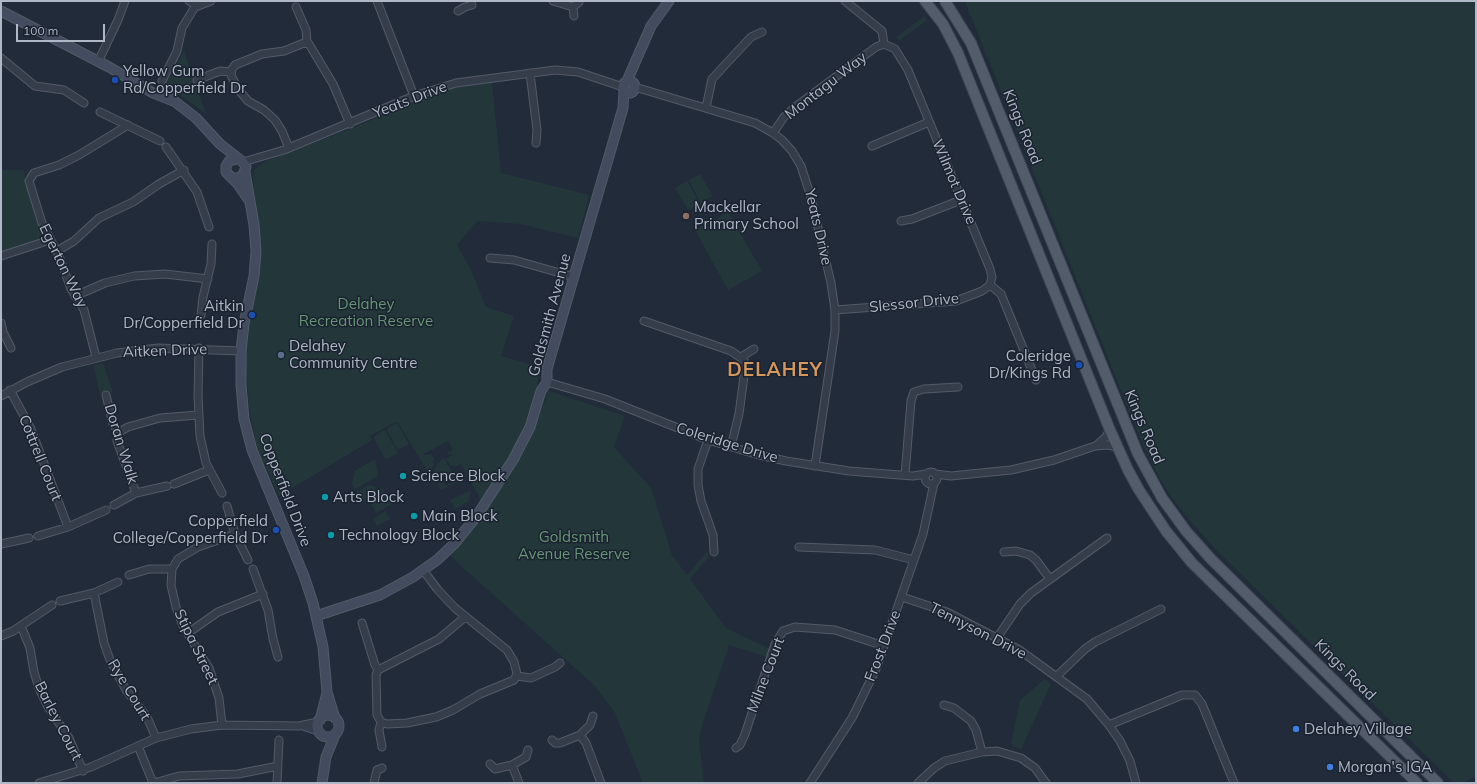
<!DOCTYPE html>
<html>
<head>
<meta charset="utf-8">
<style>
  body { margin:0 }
  #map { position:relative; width:1477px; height:784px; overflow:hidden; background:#212b3a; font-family:Mulish,sans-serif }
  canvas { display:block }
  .frame { position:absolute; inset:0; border:2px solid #b0b7c7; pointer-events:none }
  .scale { position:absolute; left:16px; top:24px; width:89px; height:18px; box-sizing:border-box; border:2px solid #b0b7c7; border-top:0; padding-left:5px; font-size:12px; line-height:14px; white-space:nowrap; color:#b0b7c7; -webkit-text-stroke:3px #1a222f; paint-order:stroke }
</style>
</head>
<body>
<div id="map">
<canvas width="1477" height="784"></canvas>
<div class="frame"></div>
<div class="scale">100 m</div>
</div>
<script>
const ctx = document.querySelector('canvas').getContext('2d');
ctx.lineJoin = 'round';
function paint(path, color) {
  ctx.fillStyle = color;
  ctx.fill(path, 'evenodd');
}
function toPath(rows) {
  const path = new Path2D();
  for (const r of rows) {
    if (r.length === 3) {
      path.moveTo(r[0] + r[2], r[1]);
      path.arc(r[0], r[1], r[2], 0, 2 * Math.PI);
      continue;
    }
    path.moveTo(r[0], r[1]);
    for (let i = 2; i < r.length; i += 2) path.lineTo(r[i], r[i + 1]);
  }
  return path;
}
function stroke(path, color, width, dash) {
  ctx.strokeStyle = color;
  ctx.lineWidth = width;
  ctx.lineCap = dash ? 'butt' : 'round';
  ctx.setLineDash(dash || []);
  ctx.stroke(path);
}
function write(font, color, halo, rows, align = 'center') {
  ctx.font = font + ' Mulish,sans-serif';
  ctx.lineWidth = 3;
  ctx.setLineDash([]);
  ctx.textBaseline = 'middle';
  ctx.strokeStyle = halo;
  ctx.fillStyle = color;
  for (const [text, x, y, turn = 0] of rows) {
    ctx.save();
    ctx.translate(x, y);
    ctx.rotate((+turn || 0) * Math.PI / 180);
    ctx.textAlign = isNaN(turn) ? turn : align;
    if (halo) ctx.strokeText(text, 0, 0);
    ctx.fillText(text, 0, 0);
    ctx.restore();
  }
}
paint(toPath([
  [965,1,1476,1,1476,776,1462,783,1454,783,1217,551,1191,522,1170,495,1154,468,1141,440],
  [925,16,927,20,899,41,896,37],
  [184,51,206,114,186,99,165,86],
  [492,82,501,173,589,195,578,238,520,224,477,221,457,245,471,270,486,307,514,316,501,356,540,367,536,395,515,449,482,502,461,464,455,467,453,465,451,466,446,459,452,455,451,454,448,455,447,453,453,450,448,441,422,455,431,454,435,460,432,461,434,465,429,474,397,421,370,436,372,440,279,496,257,448,249,406,245,351,248,324,259,267,259,238,253,178,254,170,266,161,353,128,422,97,445,89],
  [1,170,24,170,26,184,43,233,41,239,38,242,1,254],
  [700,174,713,196,701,203,689,180],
  [687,181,700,204,688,210,675,188],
  [728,212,762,271,728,290,695,230],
  [103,363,113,392,100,394,93,365],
  [549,391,625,416,614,447,651,488,672,555,687,575,707,551,709,557,690,579,726,628,770,649,767,657,729,645,701,728,699,741,704,783,643,783,615,713,594,685,450,556,478,523,514,469,525,449],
  [397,423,409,444,398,450,386,429],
  [385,430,398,453,386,460,373,437],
  [444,458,452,472,434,482,431,476,437,464],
  [375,459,378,476,355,489,352,484,355,472,353,472],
  [452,473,457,482,441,490,438,485,442,480,446,486,453,482,449,475],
  [369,485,383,489,387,496,358,502,353,494],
  [471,490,469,501,455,509,450,500],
  [388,497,392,504,376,513,372,505,369,506,375,500],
  [385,511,390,519,377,526,373,519],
  [1045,679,1051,684,1021,749,1011,745,1020,700]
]), '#23373b');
const street = toPath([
  [189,1,198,6,211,1],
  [377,1,414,96],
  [553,1,573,7],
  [845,1,882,31,884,44,895,49,908,70,990,269,992,277,990,285,1001,294,1036,380],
  [296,7,306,30,307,43],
  [458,11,465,7,472,5],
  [574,16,573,7,579,2],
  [1,58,35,86,64,90,84,103],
  [98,62,118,20,125,1],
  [530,73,537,130,536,143],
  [197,80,220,71,231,72],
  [162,81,177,51,182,28,196,5],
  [635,87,755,123,773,133,782,140,792,151,801,166,810,194,831,283,835,310,835,331,815,466],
  [706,108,712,79,751,37,762,32],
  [100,112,160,141],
  [773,133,784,117,795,107,876,47,884,44],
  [872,146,929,122],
  [166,147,197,192,209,227],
  [289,148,282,131,275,120,264,110,248,101,238,89,231,75,232,69,235,65,262,54,284,51,304,43,309,44,333,84,350,124],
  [243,162,284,150,414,96,456,83,555,70,578,72,623,87],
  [901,221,912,219,961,200],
  [57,251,74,241,99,218,133,202,159,184,184,170],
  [1,256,50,240],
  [490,258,514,260,574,277],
  [75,296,105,283,134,276,165,274,208,279],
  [835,310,956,301,982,291,990,285],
  [201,315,203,297,211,264,212,244],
  [644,321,731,351,744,360,745,369,739,414,731,447],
  [1,323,3,332,11,348],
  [199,348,198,396,200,436,206,463,222,493],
  [96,357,84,310,71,289,59,256,42,223,29,181,34,173,59,165,79,155,128,125],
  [741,357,754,349],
  [547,382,605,399,708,440,759,455,786,461,849,471,913,476,926,474],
  [10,390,31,429,68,527],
  [106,395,113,424,119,432,117,441,136,493],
  [1,396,27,382,62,367,117,353,158,348,241,351],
  [119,432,128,427,160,418,198,415],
  [708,440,698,469,698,485,701,501,713,535,714,552],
  [1097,445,1105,438,1110,430],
  [931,478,6],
  [936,474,951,476,1011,470,1054,460,1095,446,1108,445,1117,447],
  [905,475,911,401,914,392,924,389,958,387],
  [174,484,209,470],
  [114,505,136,493,167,486],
  [227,506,235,534,248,560],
  [38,536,68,527,106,510],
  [1,544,29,538],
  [799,547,875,550,914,560],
  [1004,552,1016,551,1030,555,1036,560,1050,579],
  [172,569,171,585,176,607,183,626,209,668,219,698,222,725],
  [253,569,268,610,273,639,278,657],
  [423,570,438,590,455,608,507,650,514,662,517,674,514,680,480,694,453,710,436,717,407,723,387,724,381,722,377,715,376,675,378,670,439,639,465,617],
  [129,575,149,569,172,569,178,559,198,547,235,534],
  [94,593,104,643,110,660,126,690,147,717,156,738],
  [902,597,947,612,1018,649,1087,699,1109,725,1120,741,1130,761,1136,783],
  [60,601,94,593,118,582],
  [362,623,375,665,378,670],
  [21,626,30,648,34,672,39,688,48,707,69,738,83,771],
  [188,633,218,612,263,594],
  [1,636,13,631,52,605],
  [997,638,1020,604,1031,593,1107,538],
  [517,676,531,678,555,667,560,663],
  [1057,676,1085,649,1095,642,1161,609],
  [944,705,954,708,971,721,976,730,982,752],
  [381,722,379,730,382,747],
  [1109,725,1182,695,1195,695,1202,704,1234,783],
  [303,726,318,731],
  [580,735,586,743,601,783],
  [552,740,555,743,560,743,580,735,590,725,593,716],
  [138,746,153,783],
  [736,748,740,745,745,734,775,644,783,631,795,627,835,630,884,646],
  [490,764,495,769,512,765,526,757,528,750],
  [512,765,519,783],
  [39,783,91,767,156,738,191,729,222,725,299,726,318,722],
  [154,783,179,776,238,774,278,766],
  [277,783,279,740],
  [374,783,377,770,382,768],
  [810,783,852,718,876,669,923,534,934,483],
  [918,783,934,768,945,761,982,752,997,751,1021,758,1035,768,1046,783]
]);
const secondary = toPath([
  [1,11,109,67,153,93,173,101],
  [627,81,651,26,669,1],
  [629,87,6],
  [169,97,196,118,220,144,243,162,246,167,243,175,238,178,232,178],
  [237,159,229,161,226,166,226,172,237,183,248,199],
  [245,172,254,225,256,251,254,276,244,324,241,351,241,385,244,419,252,450,304,576,313,603,323,647,327,692,335,718],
  [316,616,380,595,413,577,437,560,454,544,476,517,513,460,530,427,541,391,547,382,547,369,623,108,624,90],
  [328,726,11],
  [320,720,327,693],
  [322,783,326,757,335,735]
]);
const primary = toPath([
  [925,1,943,24,958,53,1110,430,1128,470,1139,490,1166,531,1192,563,1417,783],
  [945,1,971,43,1138,454,1162,498,1186,531,1211,559,1438,783]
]);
stroke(street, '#535a68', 9);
stroke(secondary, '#535a68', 11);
stroke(primary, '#3e4654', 12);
stroke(street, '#353d4b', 7);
stroke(secondary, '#434c5e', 9);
stroke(primary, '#535c6b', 10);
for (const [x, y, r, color] of [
  [115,80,4,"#1a4fb4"],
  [686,216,4,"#8d6e63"],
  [252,315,4,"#1a4fb4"],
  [281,355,4,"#5c6f8a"],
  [1079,365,4,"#1a4fb4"],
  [403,476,4,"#0f9aa8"],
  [325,497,4,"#0f9aa8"],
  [414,516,4,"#0f9aa8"],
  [276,530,4,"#1a4fb4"],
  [331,535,4,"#0f9aa8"],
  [1296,729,4,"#3f7fe0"],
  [1330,767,4,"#3f7fe0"]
]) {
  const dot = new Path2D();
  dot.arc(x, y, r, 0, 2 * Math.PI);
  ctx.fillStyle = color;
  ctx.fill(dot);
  stroke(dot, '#1a222f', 1.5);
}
write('15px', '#b0b7c7', '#1a222f', [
  ["Yellow Gum",123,71],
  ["Rd/Copperfield Dr",123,88],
  ["Mackellar",694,207],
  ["Primary School",694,224],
  ["Aitkin",244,306,"right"],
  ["Dr/Copperfield Dr",244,323,"right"],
  ["Delahey",289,346],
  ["Community Centre",289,363],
  ["Coleridge",1071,356,"right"],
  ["Dr/Kings Rd",1071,373,"right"],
  ["Science Block",411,476],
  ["Arts Block",333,497],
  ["Main Block",422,516],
  ["Copperfield",268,521,"right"],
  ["College/Copperfield Dr",268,538,"right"],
  ["Technology Block",339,535],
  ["Delahey Village",1304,729],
  ["Morgan's IGA",1338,767]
], 'left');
write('15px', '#b0b7c7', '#1a222f', [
  ["Montagu Way",826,86,-38],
  ["Yeats Drive",410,100,-21],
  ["Kings Road",1022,127,68],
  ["Wilmot Drive",954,182,67],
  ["Yeats Drive",818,227,77],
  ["Egerton Way",63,266,64],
  ["Slessor Drive",914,303,-6],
  ["Goldsmith Avenue",550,315,-75],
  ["Aitken Drive",165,351,-2],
  ["Kings Road",1144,427,67],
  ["Coleridge Drive",727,443,17],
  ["Doran Walk",121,444,73],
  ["Cottrell Court",40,458,68],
  ["Copperfield Drive",285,490,69],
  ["Tennyson Drive",978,631,27],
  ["Frost Drive",883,646,-69],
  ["Stipa Street",196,647,64],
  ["Kings Road",1345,670,45],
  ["Milne Court",766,675,-69],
  ["Rye Court",129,690,59],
  ["Barley Court",58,721,63]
]);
write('15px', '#679875', '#1a222f', [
  ["Delahey",366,304],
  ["Recreation Reserve",366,321],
  ["Goldsmith",574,537],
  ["Avenue Reserve",574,554]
]);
ctx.letterSpacing = '1px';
write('bold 19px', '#d5975c', '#1a222f', [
  ["DELAHEY",775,370]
]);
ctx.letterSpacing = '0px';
</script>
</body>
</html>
